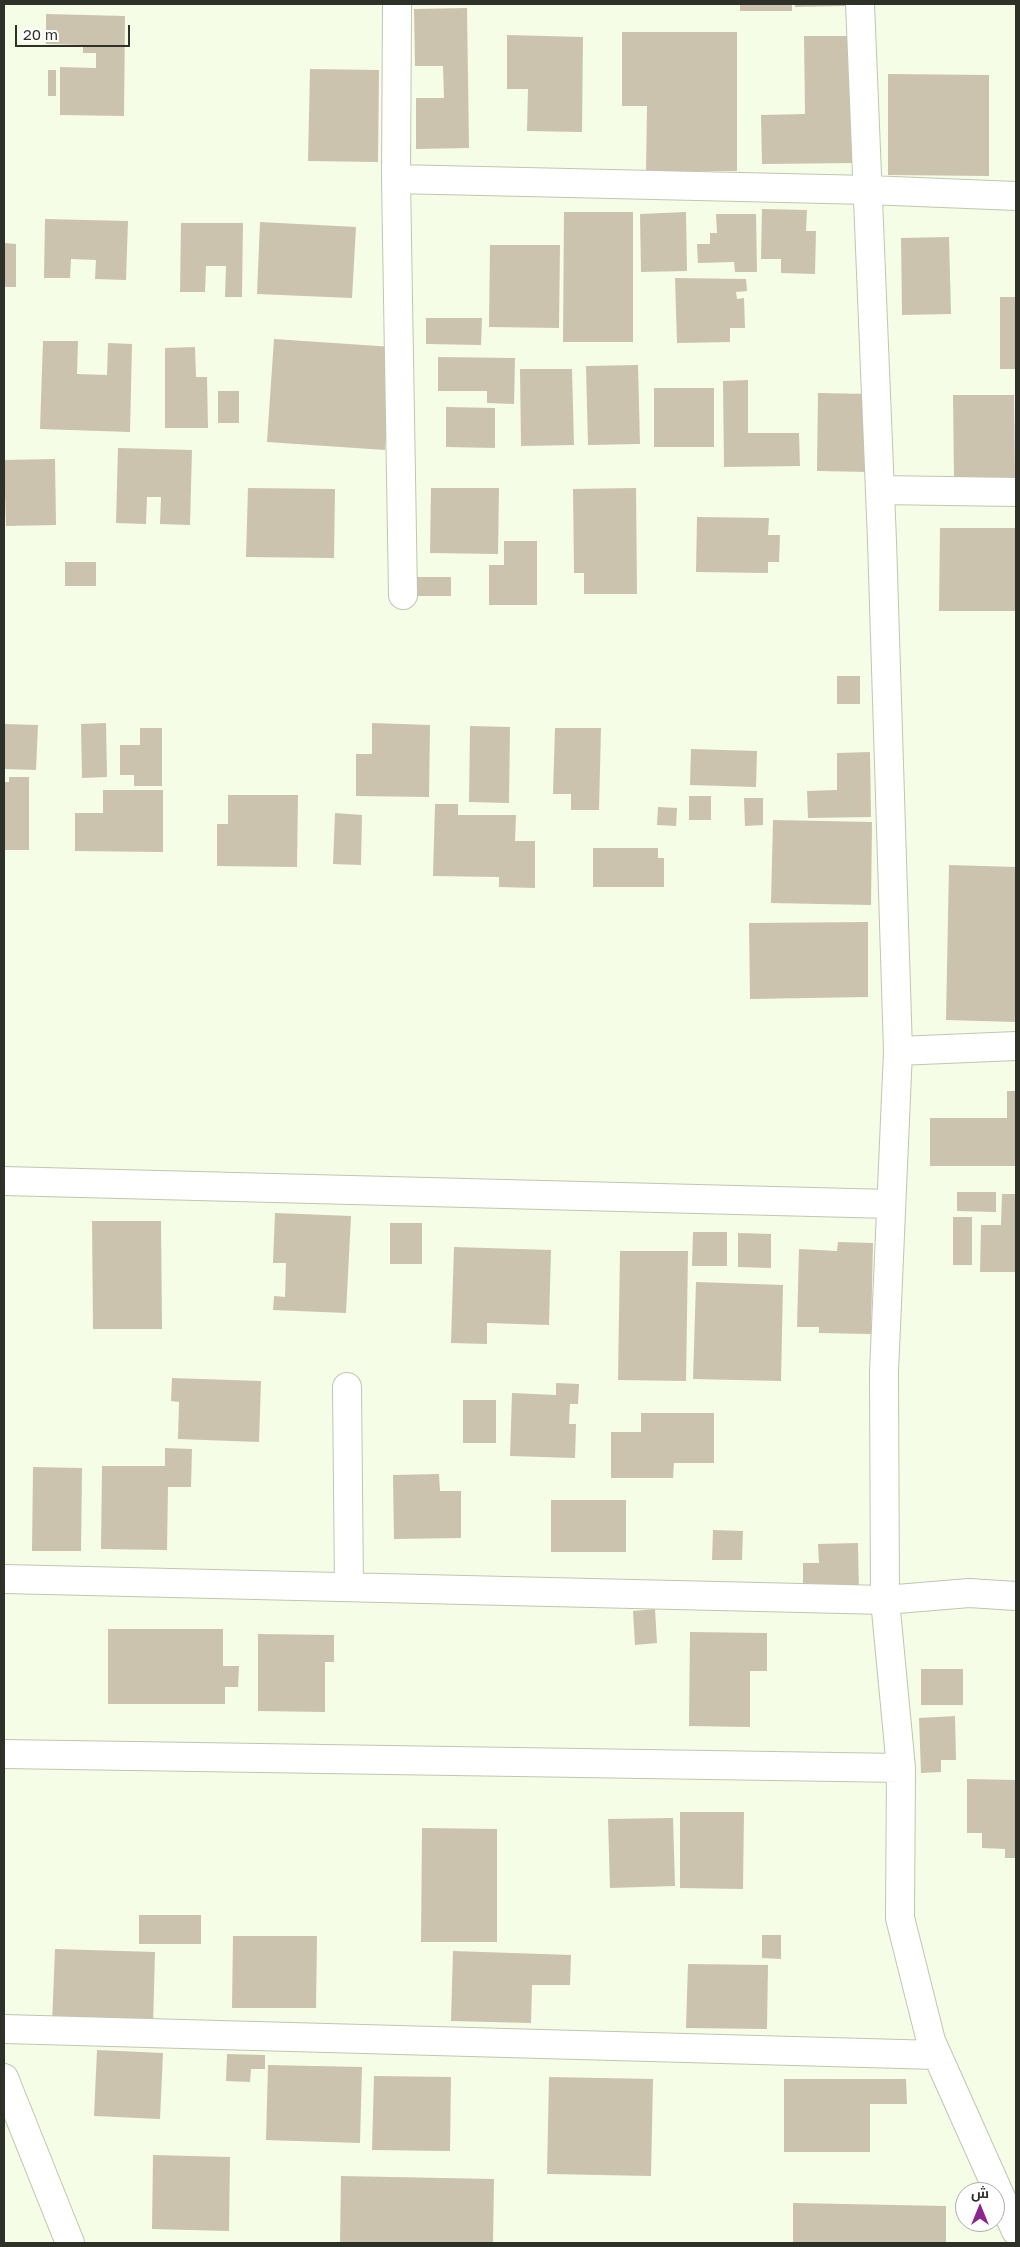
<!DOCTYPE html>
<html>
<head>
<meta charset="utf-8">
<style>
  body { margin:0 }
  #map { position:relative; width:1020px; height:2247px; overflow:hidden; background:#f6fde6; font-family:"Golos Text",Cairo,sans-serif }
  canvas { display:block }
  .frame { position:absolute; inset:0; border:5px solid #2e3128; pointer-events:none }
  .north { position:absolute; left:955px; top:2182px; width:50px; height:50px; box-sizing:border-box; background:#fff; border:1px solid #abada9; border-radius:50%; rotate:0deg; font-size:14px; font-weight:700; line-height:20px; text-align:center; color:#2e3128 }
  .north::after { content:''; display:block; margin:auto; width:18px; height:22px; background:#8a268e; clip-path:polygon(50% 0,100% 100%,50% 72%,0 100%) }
  .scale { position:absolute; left:15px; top:25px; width:115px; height:22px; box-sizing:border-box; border:2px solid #2e3128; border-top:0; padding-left:6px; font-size:15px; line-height:18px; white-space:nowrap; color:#2e3128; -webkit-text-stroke:4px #fff; paint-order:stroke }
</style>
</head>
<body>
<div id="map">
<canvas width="1020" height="2247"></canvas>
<div class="frame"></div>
<div class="north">ش</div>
<div class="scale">20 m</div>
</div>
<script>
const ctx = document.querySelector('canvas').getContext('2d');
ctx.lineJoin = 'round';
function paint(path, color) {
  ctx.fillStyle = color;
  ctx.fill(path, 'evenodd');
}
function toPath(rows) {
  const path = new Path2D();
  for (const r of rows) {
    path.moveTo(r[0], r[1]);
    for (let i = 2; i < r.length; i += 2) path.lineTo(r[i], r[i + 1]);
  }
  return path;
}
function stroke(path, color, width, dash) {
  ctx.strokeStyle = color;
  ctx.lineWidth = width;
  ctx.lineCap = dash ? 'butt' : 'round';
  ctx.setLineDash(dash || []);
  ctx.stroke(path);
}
paint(toPath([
  [740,4,792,4,792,11,740,11],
  [795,4,847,4,847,6,795,7],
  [467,8,469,148,416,149,416,98,444,98,443,66,415,66,414,9],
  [46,14,125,16,124,116,60,115,60,67,96,68,96,53,83,53,83,45,46,44],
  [622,32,737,32,737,171,646,171,647,106,622,106],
  [507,35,583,37,582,132,527,131,528,89,507,89],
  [804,36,854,36,856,163,762,164,761,115,805,114],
  [310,69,379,70,378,162,308,161],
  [48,70,56,70,56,96,48,96],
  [888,74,989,75,989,176,888,175],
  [762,209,807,210,806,231,816,231,815,274,781,273,781,259,761,259],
  [564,212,633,212,633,342,563,342],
  [686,212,687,271,641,272,640,214],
  [716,214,756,214,757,272,735,272,734,262,698,263,697,244,710,244,710,233,717,233],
  [45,219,128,221,126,280,95,279,96,260,71,259,70,278,44,278],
  [260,222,356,227,352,298,257,294],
  [181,223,243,223,242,297,225,297,226,266,206,266,205,292,180,292],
  [949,237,951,314,902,315,901,238],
  [4,243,16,244,16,287,4,287],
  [490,245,560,245,559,328,489,327],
  [675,278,746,279,747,291,736,292,737,299,744,298,745,328,730,328,730,342,677,343],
  [1000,297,1016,297,1016,369,1000,369],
  [426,318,482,318,481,345,426,344],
  [274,339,393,347,385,450,267,442],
  [43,341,78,341,77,374,107,375,108,343,132,344,130,432,40,429],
  [195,347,196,377,207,377,208,428,165,428,165,348],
  [438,357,515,358,514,404,487,403,487,391,438,391],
  [638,365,640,444,588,445,586,366],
  [520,369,572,369,574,445,521,446],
  [748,380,748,433,799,433,800,466,724,467,723,381],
  [654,388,714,388,714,447,654,447],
  [218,391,239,391,239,423,218,423],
  [818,393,871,394,870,472,817,471],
  [953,395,1014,395,1015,478,954,478],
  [446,407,495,408,495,448,446,447],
  [118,448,192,450,190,525,160,524,161,497,147,497,146,524,116,523],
  [55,459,56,525,6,526,4,460],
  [248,488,335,489,334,558,246,557],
  [431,488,499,488,498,554,430,553],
  [636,488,637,594,584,594,584,573,574,573,573,489],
  [697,517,769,518,768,535,780,535,779,562,768,562,768,573,696,572],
  [940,528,1016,528,1016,611,939,611],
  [504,541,537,541,537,605,489,605,489,565,504,565],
  [65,562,96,562,96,586,65,586],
  [416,577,451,577,451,596,416,596],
  [837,676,860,676,860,704,837,704],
  [106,723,107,777,82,778,81,724],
  [372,723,430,725,429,797,356,796,356,754,372,754],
  [4,724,38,725,36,770,4,769],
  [470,726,510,727,509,803,469,802],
  [140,728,162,728,162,786,134,786,134,775,120,775,120,745,140,745],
  [555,728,601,728,599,810,571,810,571,794,553,794],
  [691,749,757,751,756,787,690,785],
  [870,752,871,817,808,818,807,791,837,790,837,753],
  [9,777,29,777,29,850,4,850,4,782,9,782],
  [103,790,163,790,163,852,75,851,75,813,103,813],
  [228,795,298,795,297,867,217,866,217,824,228,824],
  [689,796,711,796,711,820,689,820],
  [744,798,763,798,763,825,745,826],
  [435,804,458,804,458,815,516,815,515,841,535,841,535,888,499,887,499,877,433,876],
  [658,807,677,808,676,826,657,825],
  [335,813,362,815,361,865,333,864],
  [773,820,872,822,871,905,771,903],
  [593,848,658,848,658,858,664,858,664,887,593,887],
  [949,865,1016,867,1016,1022,946,1020],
  [868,922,868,997,750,999,749,923],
  [1007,1091,1016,1091,1016,1166,930,1166,930,1118,1007,1118],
  [957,1192,996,1192,996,1212,957,1211],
  [1002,1194,1016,1194,1016,1272,980,1272,981,1225,1001,1225],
  [275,1213,351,1216,346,1313,273,1310,274,1296,285,1297,286,1263,273,1263],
  [953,1217,972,1217,972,1265,953,1265],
  [92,1221,161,1221,162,1329,93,1329],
  [390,1223,422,1223,422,1264,390,1264],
  [693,1232,727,1232,727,1266,692,1266],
  [738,1233,771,1234,771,1268,738,1267],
  [838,1242,873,1243,871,1334,819,1333,819,1327,797,1327,799,1249,837,1251],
  [454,1247,551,1250,549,1325,487,1323,487,1344,451,1343],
  [620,1251,688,1251,686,1381,618,1380],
  [696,1282,783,1285,781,1381,693,1379],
  [172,1378,261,1381,259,1442,178,1439,179,1402,171,1401],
  [556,1383,579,1384,578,1404,570,1404,569,1424,576,1424,575,1458,510,1456,512,1393,556,1395],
  [463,1400,496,1400,496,1443,463,1443],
  [641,1413,714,1413,714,1463,674,1463,673,1478,611,1478,611,1432,641,1432],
  [165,1448,192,1449,191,1487,168,1487,167,1550,101,1549,102,1466,165,1466],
  [33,1467,82,1468,81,1551,32,1551],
  [439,1474,440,1491,461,1491,461,1538,394,1539,393,1475],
  [551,1500,626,1500,626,1552,551,1552],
  [713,1530,743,1531,742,1560,712,1560],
  [858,1543,859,1594,803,1595,803,1563,819,1563,818,1544],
  [655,1609,657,1643,635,1645,633,1611],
  [108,1629,223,1629,223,1666,239,1666,238,1687,225,1687,225,1704,108,1704],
  [690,1632,767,1633,767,1671,750,1671,750,1727,689,1726],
  [258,1634,334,1635,334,1662,325,1662,325,1712,258,1711],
  [921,1669,963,1669,963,1705,921,1705],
  [955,1716,956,1760,941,1760,941,1772,921,1773,919,1718],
  [967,1779,1016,1780,1016,1858,1005,1858,1005,1849,982,1848,982,1833,967,1833],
  [680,1812,744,1812,743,1889,680,1888],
  [673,1818,675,1886,610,1888,608,1819],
  [422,1828,497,1829,497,1942,421,1942],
  [139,1915,201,1915,201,1944,139,1944],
  [762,1935,781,1935,781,1959,762,1958],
  [233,1936,317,1936,316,2008,232,2008],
  [55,1949,155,1952,153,2027,52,2024],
  [453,1951,571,1955,570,1985,532,1985,531,2023,451,2021],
  [688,1964,768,1965,767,2029,686,2028],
  [97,2050,163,2053,160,2119,94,2116],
  [227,2054,265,2055,265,2069,251,2069,250,2082,226,2081],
  [268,2065,362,2067,360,2143,266,2140],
  [374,2076,451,2077,450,2151,372,2150],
  [549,2077,653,2079,651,2176,547,2174],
  [784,2079,906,2079,907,2104,870,2104,870,2152,784,2152],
  [153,2155,230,2157,229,2231,152,2229],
  [341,2176,494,2179,493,2243,340,2243],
  [793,2203,946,2206,946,2243,793,2243]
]), '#cbc3ad');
const minor = toPath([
  [397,4,396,179,403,595],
  [860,4,882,541,898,1051,884,1372,885,1600,901,1768,900,1918,931,2041,1016,2231],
  [396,179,869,190,1016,196],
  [880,490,1016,492],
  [898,1051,1016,1046],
  [4,1181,890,1204],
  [347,1387,349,1587],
  [4,1579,885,1600,969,1593,1016,1596],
  [4,1754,901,1768],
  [4,2029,937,2055],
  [4,2078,70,2243]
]);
stroke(minor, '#bfc6b0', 30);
stroke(minor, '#fff', 28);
</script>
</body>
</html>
